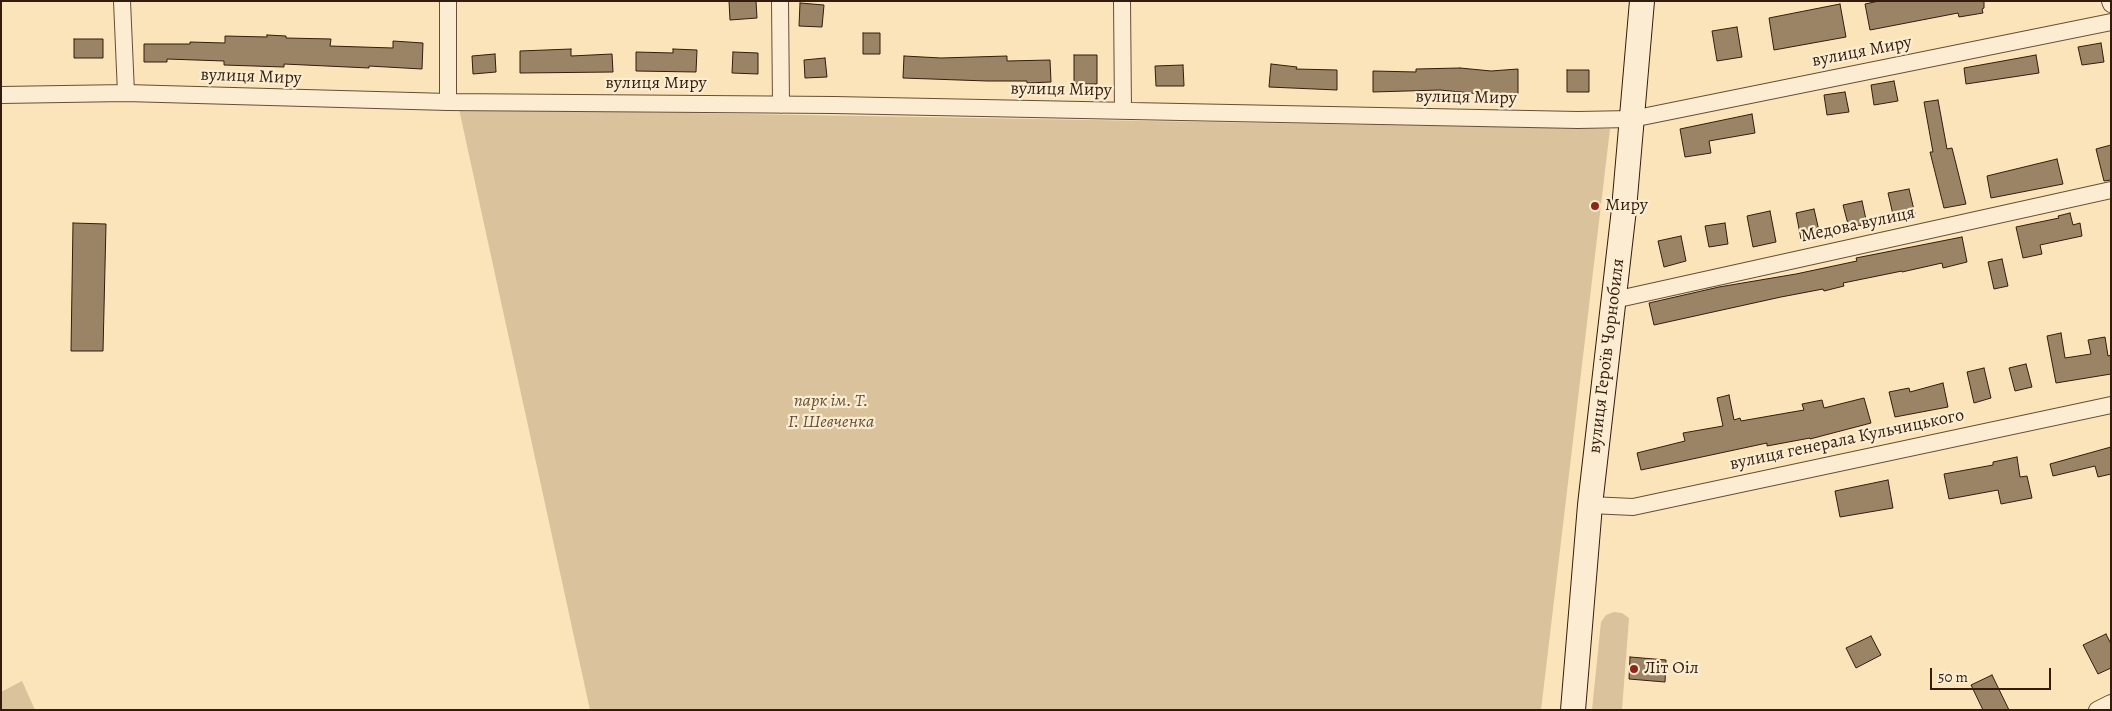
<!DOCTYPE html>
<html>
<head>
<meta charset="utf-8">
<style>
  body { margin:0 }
  #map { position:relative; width:2112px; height:711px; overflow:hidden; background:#fbe4b9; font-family:Alegreya,serif }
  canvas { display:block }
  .frame { position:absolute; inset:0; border:2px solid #331c0d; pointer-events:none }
  .scale { position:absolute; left:1930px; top:668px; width:121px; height:22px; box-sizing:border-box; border:2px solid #331c0d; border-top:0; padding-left:6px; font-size:15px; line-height:18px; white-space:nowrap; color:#331c0d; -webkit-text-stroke:4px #fcedd2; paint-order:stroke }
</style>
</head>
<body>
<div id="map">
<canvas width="2112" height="711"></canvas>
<div class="frame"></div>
<div class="scale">50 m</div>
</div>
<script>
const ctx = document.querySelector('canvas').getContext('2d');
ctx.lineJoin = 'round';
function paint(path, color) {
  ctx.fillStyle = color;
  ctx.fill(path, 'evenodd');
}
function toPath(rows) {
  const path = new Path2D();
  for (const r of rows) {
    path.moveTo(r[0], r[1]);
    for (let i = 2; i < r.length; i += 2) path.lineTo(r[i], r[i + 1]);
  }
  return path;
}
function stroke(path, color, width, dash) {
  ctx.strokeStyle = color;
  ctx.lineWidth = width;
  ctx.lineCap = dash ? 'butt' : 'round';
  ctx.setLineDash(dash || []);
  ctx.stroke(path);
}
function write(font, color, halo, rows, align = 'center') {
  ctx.font = font + ' Alegreya,serif';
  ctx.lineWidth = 4.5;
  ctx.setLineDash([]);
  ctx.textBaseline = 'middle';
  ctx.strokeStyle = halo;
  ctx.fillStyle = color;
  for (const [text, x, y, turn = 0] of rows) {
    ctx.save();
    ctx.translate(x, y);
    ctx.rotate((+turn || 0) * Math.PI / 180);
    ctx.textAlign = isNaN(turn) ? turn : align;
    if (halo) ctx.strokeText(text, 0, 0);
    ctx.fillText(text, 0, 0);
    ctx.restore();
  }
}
paint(toPath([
  [459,109,1610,129,1541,710,590,710],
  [1614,612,1622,613,1629,618,1622,710,1592,710,1601,622,1606,615],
  [22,681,35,710,1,710,1,692]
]), '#d9c29c');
const building = toPath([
  [729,1,756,1,757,18,730,20,729,1],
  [1879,1,1984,1,1984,8,1982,9,1983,13,1959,17,1958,13,1870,30,1865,4,1879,1],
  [800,3,824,5,822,27,799,26,800,3],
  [1840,4,1846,37,1774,50,1769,18,1840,4],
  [1737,27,1742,57,1717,61,1712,31,1737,27],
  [863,33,880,33,880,54,863,54,863,33],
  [267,35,286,36,286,38,331,39,330,46,393,48,393,41,423,43,422,69,369,66,369,68,284,64,284,67,224,65,224,61,167,59,167,62,144,62,144,44,190,44,190,42,225,43,225,36,267,37,267,35],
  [74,39,103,39,103,58,74,58,74,39],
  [2101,43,2104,62,2082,65,2078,47,2101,43],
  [571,49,571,56,612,54,613,72,520,73,520,51,571,49],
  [673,49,697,50,696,72,636,71,636,52,673,53,673,49],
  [733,52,758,53,758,74,732,73,733,52],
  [495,54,496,72,473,74,472,56,495,54],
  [1074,55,1097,55,1097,84,1074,84,1074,55],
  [2036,55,2039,73,1966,84,1964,68,2036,55],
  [904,56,941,58,1007,56,1007,61,1050,60,1051,82,1027,83,1027,81,987,81,903,78,904,56],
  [825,58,827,77,805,78,804,60,825,58],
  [1271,64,1297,67,1296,69,1337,70,1337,90,1269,87,1271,64],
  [1183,65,1184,86,1156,86,1155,66,1183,65],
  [1460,68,1491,71,1518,69,1518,95,1491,95,1440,90,1373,92,1373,71,1416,72,1416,69,1460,68],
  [1567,70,1589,70,1589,92,1567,92,1567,70],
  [1894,81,1898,101,1874,105,1871,85,1894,81],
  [1845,92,1849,112,1827,115,1824,95,1845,92],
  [1938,100,1947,149,1952,148,1966,204,1944,208,1930,152,1933,152,1924,102,1938,100],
  [1752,114,1755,133,1709,141,1711,153,1685,157,1680,129,1752,114],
  [2111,145,2111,180,2104,181,2096,149,2111,145],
  [2057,159,2063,184,1991,198,1987,176,2057,159],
  [1909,189,1915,214,1894,219,1888,193,1909,189],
  [1862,201,1867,224,1849,228,1843,205,1862,201],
  [1814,209,1820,235,1801,239,1796,213,1814,209],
  [1770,211,1776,242,1753,247,1747,216,1770,211],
  [2070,213,2073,225,2080,223,2082,236,2040,245,2042,254,2023,258,2016,227,2059,218,2058,216,2070,213],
  [73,223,106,224,103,351,71,351,73,223],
  [1725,223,1728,244,1709,247,1705,226,1725,223],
  [1681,236,1686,261,1664,267,1658,241,1681,236],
  [1962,237,1967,262,1943,268,1942,263,1902,272,1902,271,1843,283,1844,286,1824,291,1823,289,1781,297,1654,325,1649,303,1719,287,1796,274,1857,261,1856,258,1962,237],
  [2002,259,2008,286,1994,289,1988,262,2002,259],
  [2061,333,2065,358,2091,354,2088,340,2105,337,2108,356,2111,355,2111,374,2056,383,2047,336,2061,333],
  [2026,364,2032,387,2015,391,2009,368,2026,364],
  [1984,368,1991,398,1974,403,1967,372,1984,368],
  [1943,383,1948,407,1895,417,1889,392,1909,388,1910,392,1943,383],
  [1729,395,1734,420,1740,418,1741,421,1804,410,1802,404,1822,400,1824,408,1864,398,1871,423,1810,439,1810,438,1767,446,1767,443,1641,470,1637,453,1685,441,1683,433,1723,426,1717,398,1729,395],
  [2111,447,2111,474,2098,477,2095,466,2053,476,2050,464,2111,447],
  [2017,457,2020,477,2027,476,2032,498,2001,504,1998,490,1949,499,1944,474,1993,465,1993,462,2017,457],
  [1888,480,1893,508,1840,517,1835,491,1888,480],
  [2106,634,2111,644,2111,668,2098,674,2083,645,2106,634],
  [1871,636,1881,655,1856,668,1846,648,1871,636],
  [1630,657,1666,660,1665,682,1629,679,1630,657],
  [1992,675,2009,710,1983,710,1971,685,1992,675]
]);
paint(building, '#9b8466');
stroke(building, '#331c0d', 1);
const street = toPath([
  [122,1,126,93],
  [780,1,781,105],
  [1122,1,1123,111],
  [2110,1,2111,4],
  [1,95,126,93,448,102,834,105,1578,120,1632,119,2111,22],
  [448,102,448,1],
  [1614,300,2111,190],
  [1590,505,1633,507,2111,405],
  [2097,710,2111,703]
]);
const secondary = toPath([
  [1573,710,1590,505,1624,209,1642,1]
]);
stroke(street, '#654e38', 18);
stroke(secondary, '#331c0d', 26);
stroke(street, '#fcedd2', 16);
stroke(secondary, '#fcedd2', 24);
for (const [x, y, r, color] of [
  [1595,206,5,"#8f2418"],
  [1634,669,5,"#8f2418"]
]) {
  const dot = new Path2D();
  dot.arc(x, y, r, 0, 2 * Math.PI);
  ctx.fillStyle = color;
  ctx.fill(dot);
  stroke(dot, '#fcedd2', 2);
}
write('18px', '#331c0d', '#fcedd2', [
  ["вулиця Миру",1862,52,-11],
  ["вулиця Миру",251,77,2],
  ["вулиця Миру",656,84],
  ["вулиця Миру",1061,90,1],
  ["вулиця Миру",1466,98,1],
  ["Медова вулиця",1858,225,-12],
  ["вулиця Героїв Чорнобиля",1607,356,-83],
  ["вулиця генерала Кульчицького",1847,440,-12]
]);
write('18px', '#331c0d', '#fcedd2', [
  ["Миру",1605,206],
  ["Літ Оіл",1644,669]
], 'left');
write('italic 18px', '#654e38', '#fcedd2', [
  ["парк ім. Т.",831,402],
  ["Г. Шевченка",831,423]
]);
</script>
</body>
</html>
